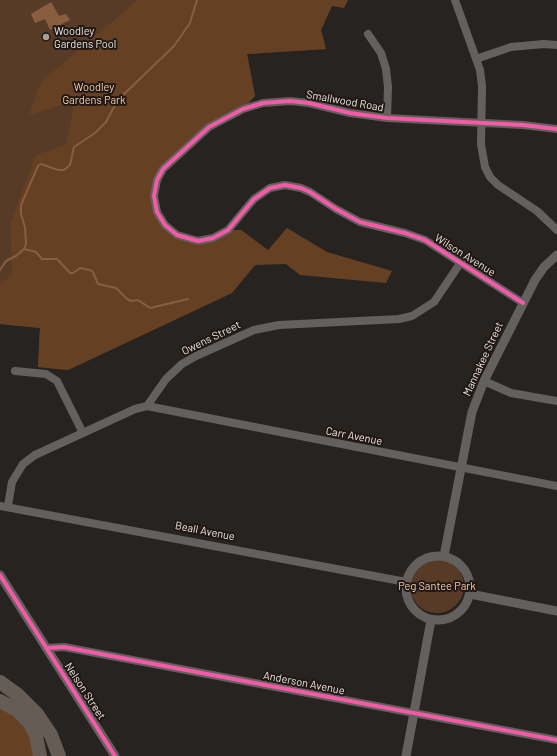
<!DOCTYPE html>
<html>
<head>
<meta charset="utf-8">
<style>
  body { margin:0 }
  canvas { display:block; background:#262320 }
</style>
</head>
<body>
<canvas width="557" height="756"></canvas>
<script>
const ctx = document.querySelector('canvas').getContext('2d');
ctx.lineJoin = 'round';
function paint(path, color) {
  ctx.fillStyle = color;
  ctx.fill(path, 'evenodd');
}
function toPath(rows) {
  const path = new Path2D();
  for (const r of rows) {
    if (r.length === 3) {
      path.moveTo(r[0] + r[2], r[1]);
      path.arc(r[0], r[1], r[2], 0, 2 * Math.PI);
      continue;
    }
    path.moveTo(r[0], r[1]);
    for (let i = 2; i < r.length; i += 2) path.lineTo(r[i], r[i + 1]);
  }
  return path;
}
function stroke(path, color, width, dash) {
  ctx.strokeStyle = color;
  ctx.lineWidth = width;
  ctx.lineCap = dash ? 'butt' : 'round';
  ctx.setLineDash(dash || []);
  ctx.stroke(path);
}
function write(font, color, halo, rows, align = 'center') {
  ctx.font = font + ' Barlow,sans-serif';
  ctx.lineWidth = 4;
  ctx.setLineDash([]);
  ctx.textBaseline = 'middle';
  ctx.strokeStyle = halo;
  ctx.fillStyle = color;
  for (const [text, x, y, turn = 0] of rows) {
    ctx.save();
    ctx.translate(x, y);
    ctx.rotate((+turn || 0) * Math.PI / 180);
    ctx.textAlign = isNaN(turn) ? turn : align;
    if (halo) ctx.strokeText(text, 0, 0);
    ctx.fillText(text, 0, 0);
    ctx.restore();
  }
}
paint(toPath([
  [0,0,313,0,326,49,247,54,255,96,248,97,153,170,163,238,234,238,241,230,267,250,232,293,68,370,38,367,40,328,0,324],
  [437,586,27]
]), '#583b27');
paint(toPath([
  [138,0,348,0,344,8,332,6,321,30,326,49,247,54,255,96,243,109,224,118,163,169,154,196,165,225,191,240,228,230,241,230,268,250,287,228,327,252,392,271,386,283,300,275,286,264,255,265,232,293,68,370,38,367,40,328,0,324,0,285,12,274,11,222,36,155,66,145,75,101,29,115,41,82],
  [0,709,6,710,26,726,34,756,0,756]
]), '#664023');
paint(toPath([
  [51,2,59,16,66,14,70,20,50,30,45,19,35,23,31,14]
]), '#895e40');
stroke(toPath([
  [24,249,36,252,42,259,57,259,70,273,73,273,80,268,90,270,93,272,98,284,116,288,127,299,131,301,138,300,150,308,188,299],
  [0,270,6,261,16,256,24,249,26,244,25,227,21,214,21,205,38,166,41,164,58,170,64,170,70,165,74,147,95,133,106,122,115,105,121,97,174,46,190,23,197,0]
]), '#895e40', 2);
stroke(toPath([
  [455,0,480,70,482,86,481,144,485,167,490,177,498,185,537,211,557,230],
  [368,34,381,53,386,69,388,87,387,118],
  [476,59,511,47,544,44,557,45],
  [523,303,425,240,405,233,360,222,336,209,310,192,301,188,285,185,270,188,254,199,228,230,213,238,198,241,177,235,165,225,157,212,154,196,157,180,163,169,209,127,243,109,263,103,290,101,309,103,350,113,387,118,523,125,557,129],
  [15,371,46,374,57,381,83,433],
  [484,381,511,393,557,401],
  [147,406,557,486],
  [0,506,406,582],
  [8,506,12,482,23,464,35,455,135,409,147,406,166,379,182,364,196,356,254,330,279,325,399,319,412,316,434,302,461,262],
  [47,648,64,647,557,740]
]), '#64605e', 8);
stroke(toPath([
  [438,588,32],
  [444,556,472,412,484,381,535,280,544,267,557,255],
  [0,575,115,756],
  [470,594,557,611],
  [406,756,431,620]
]), '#64605e', 9);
stroke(toPath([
  [0,682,18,695,37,714,51,735,59,756],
  [0,701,17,710,30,723,36,736,40,756]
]), '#655c56', 14);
stroke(toPath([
  [523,303,425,240,405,233,360,222,336,209,310,192,301,188,285,185,270,188,254,199,228,230,213,238,198,241,177,235,165,225,157,212,154,196,157,180,163,169,209,127,243,109,263,103,290,101,309,103,350,113,387,118,523,125,557,129],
  [0,575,115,756],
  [47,648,64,647,557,740]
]), '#f35aa7', 4);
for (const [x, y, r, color] of [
  [46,37,4,"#a5a09c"]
]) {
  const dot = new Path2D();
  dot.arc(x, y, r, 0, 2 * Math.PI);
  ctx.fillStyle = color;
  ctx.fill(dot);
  stroke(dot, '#211813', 1.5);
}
write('11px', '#e9e3df', '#211813', [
  ["Woodley",54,31],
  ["Gardens Pool",54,44]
], 'left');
write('11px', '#f8ccae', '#211813', [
  ["Woodley",94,87],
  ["Gardens Park",94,100],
  ["Peg Santee Park",437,586]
]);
write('11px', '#e9e3df', '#211813', [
  ["Smallwood Road",345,101,10],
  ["Wilson Avenue",465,255,32],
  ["Owens Street",211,338,-26],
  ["Mannakee Street",483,359,-65],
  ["Carr Avenue",354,436,11],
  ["Beall Avenue",205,531,11],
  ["Anderson Avenue",304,683,11],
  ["Nelson Street",85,691,57]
]);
</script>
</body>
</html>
